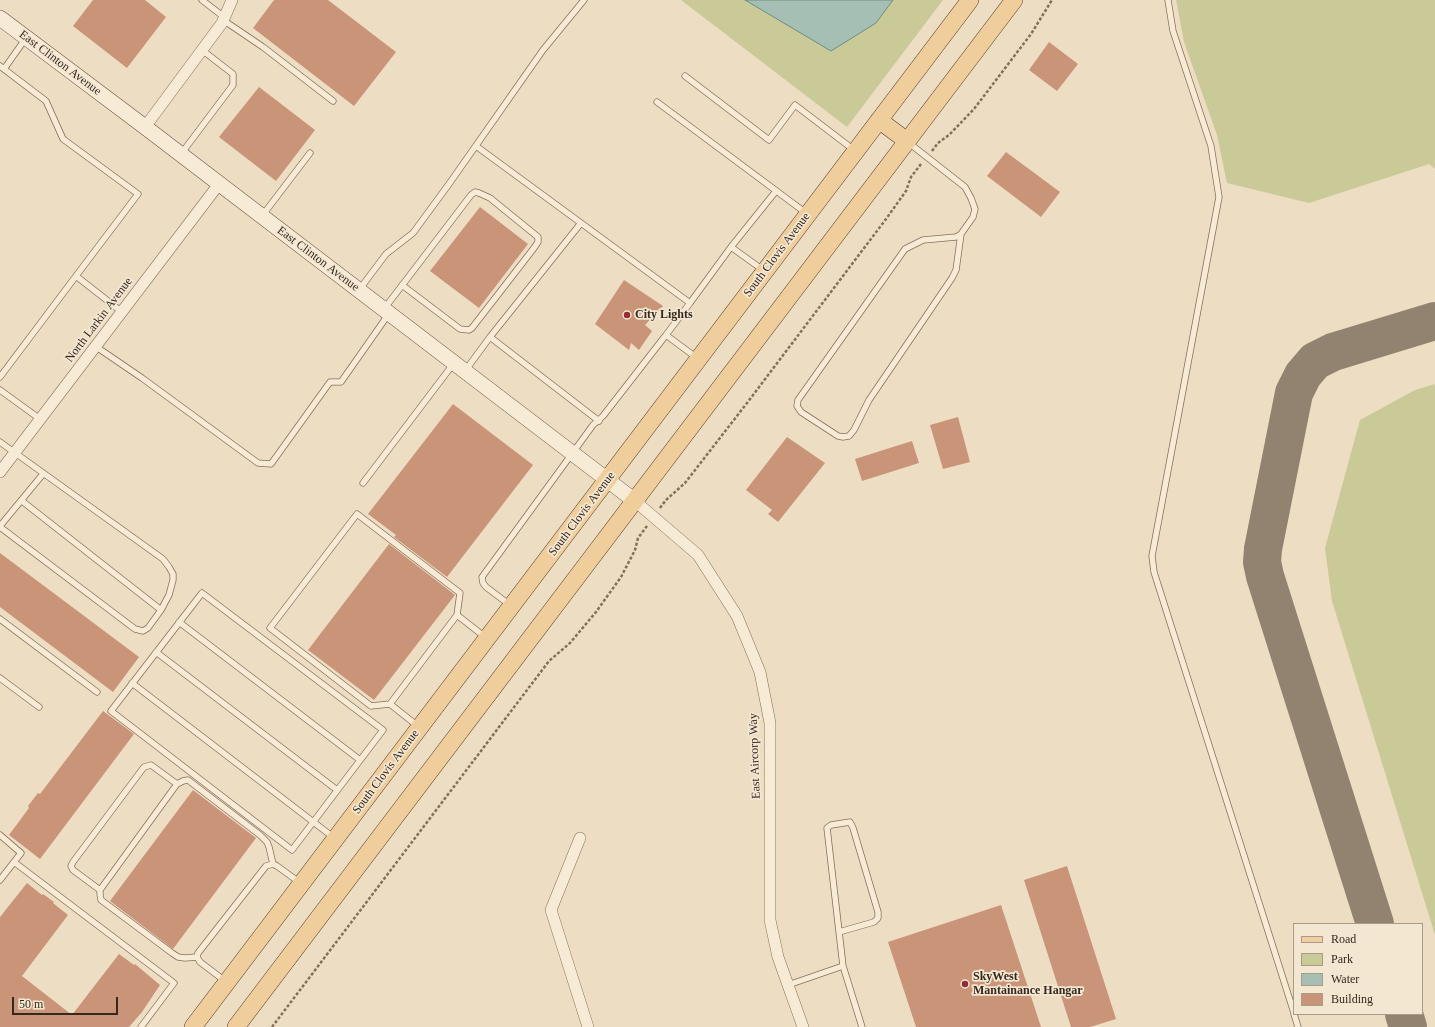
<!DOCTYPE html>
<html>
<head>
<meta charset="utf-8">
<style>
  body { margin:0 }
  #map { position:relative; width:1435px; height:1027px; overflow:hidden; background:#edddc3; font-family:Georgia,serif }
  canvas { display:block }
  .legend { position:absolute; left:1293px; top:923px; width:130px; height:92px; box-sizing:border-box; background:#f4e7d2; border:1px solid #a89b8a; margin:0; padding:5px 7px; list-style:none; font-size:12px; color:#36281e }
  .legend li { display:flex; align-items:center; gap:8px; height:20px }
  .legend b { width:20px; border:1px solid #a89b8a }
  .scale { position:absolute; left:12px; top:997px; width:106px; height:18px; box-sizing:border-box; border:2px solid #36281e; border-top:0; padding-left:5px; font-size:12px; line-height:14px; white-space:nowrap; color:#36281e; -webkit-text-stroke:3px #f4e7d2; paint-order:stroke }
</style>
</head>
<body>
<div id="map">
<canvas width="1435" height="1027"></canvas>
<ul class="legend">
<li><b style="height:5px;background:#efce9b"></b>Road</li>
<li><b style="height:11px;background:#c9ca97"></b>Park</li>
<li><b style="height:11px;background:#a5bfb5"></b>Water</li>
<li><b style="height:11px;background:#ca9479"></b>Building</li>
</ul>
<div class="scale">50 m</div>
</div>
<script>
const ctx = document.querySelector('canvas').getContext('2d');
ctx.lineJoin = 'round';
function paint(path, color) {
  ctx.fillStyle = color;
  ctx.fill(path, 'evenodd');
}
function toPath(rows) {
  const path = new Path2D();
  for (const r of rows) {
    path.moveTo(r[0], r[1]);
    for (let i = 2; i < r.length; i += 2) path.lineTo(r[i], r[i + 1]);
  }
  return path;
}
function stroke(path, color, width, dash) {
  ctx.strokeStyle = color;
  ctx.lineWidth = width;
  ctx.lineCap = dash ? 'butt' : 'round';
  ctx.setLineDash(dash || []);
  ctx.stroke(path);
}
function write(font, color, halo, rows, align = 'center') {
  ctx.font = font + ' Georgia,serif';
  ctx.lineWidth = 3.5;
  ctx.setLineDash([]);
  ctx.textBaseline = 'middle';
  ctx.strokeStyle = halo;
  ctx.fillStyle = color;
  for (const [text, x, y, turn = 0] of rows) {
    ctx.save();
    ctx.translate(x, y);
    ctx.rotate((+turn || 0) * Math.PI / 180);
    ctx.textAlign = isNaN(turn) ? turn : align;
    if (halo) ctx.strokeText(text, 0, 0);
    ctx.fillText(text, 0, 0);
    ctx.restore();
  }
}
paint(toPath([
  [681,0,943,0,847,127],
  [1176,0,1435,0,1435,169,1429,164,1309,203,1227,183,1217,135,1184,42],
  [1435,384,1435,935,1332,601,1325,548,1360,420,1415,390]
]), '#c9ca97');
const water = toPath([
  [745,0,893,0,876,23,831,51,745,0]
]);
paint(water, '#a5bfb5');
stroke(water, '#6c8d82', 1);
stroke(toPath([
  [1375,924,1265,576,1262,562,1263,549,1294,393,1303,375,1315,361,1333,352,1435,321],
  [1404,1014,1408,1027]
]), '#928270', 38);
paint(toPath([
  [93,0,145,0,166,17,127,68,73,26],
  [274,0,328,0,396,52,354,106,253,28],
  [1049,42,1078,64,1057,91,1029,70],
  [259,87,315,130,276,181,219,137],
  [1006,152,1060,192,1041,217,987,176],
  [480,207,528,244,479,308,430,271],
  [624,280,663,306,645,325,652,331,639,350,631,343,629,350,595,324],
  [453,404,533,465,447,577,394,537,396,535,368,514],
  [958,417,970,462,943,469,930,425],
  [787,437,825,463,778,522,768,514,772,510,746,490],
  [912,441,919,463,862,481,855,459],
  [389,544,455,595,374,700,308,650],
  [0,553,139,657,113,692,0,607],
  [103,711,134,734,40,859,9,835,29,808,28,806,38,793,40,794],
  [193,790,256,838,173,949,110,901],
  [1067,866,1116,1019,1090,1027,1071,1027,1024,880],
  [27,883,42,895,43,894,54,902,53,903,68,915,22,976,72,1015,119,954,134,965,135,964,160,985,142,1012,129,1027,0,1027,0,917],
  [1001,905,1041,1027,916,1027,888,942]
]), '#ca9479');
const lane = toPath([
  [202,0,224,17],
  [1168,0,1173,31,1211,146,1219,197,1152,556,1154,572,1294,1013],
  [223,20,263,47,333,101],
  [0,66,46,101,63,139,138,194,76,276],
  [4,69,26,38],
  [685,76,769,140,795,105,854,150],
  [657,102,806,213],
  [909,143,965,187,971,198,975,209,973,217,961,234,956,237,923,240,905,249,798,400,797,406,801,412,838,436,843,437,849,436,854,430,869,400,952,278,956,270,961,234],
  [476,146,690,303,666,335,697,358],
  [181,154,233,85,233,74,202,50],
  [262,216,310,153],
  [731,247,776,191],
  [359,290,386,254,413,233,449,184,543,50,584,0],
  [690,303,731,247,763,270],
  [384,309,471,195,475,192,479,193,490,198,538,237,538,242,534,248,472,328,469,330,460,329,402,285],
  [490,337,581,223],
  [95,346,142,378,258,463,271,464,330,382,341,382,388,315],
  [465,371,490,337,599,421],
  [0,377,76,276,122,312],
  [0,390,40,419],
  [0,442,163,559,169,567,173,574,173,580,169,595,161,610],
  [363,483,454,363],
  [0,526,43,474],
  [0,527,135,629,143,631,148,628,161,610,22,501],
  [202,593,383,730,292,850,111,711,202,593],
  [510,605,486,587,483,583,482,577,593,425,603,416,666,335],
  [0,619,97,692],
  [179,622,360,760],
  [156,652,337,790],
  [0,678,39,707],
  [132,683,333,837],
  [390,704,371,706,270,628,357,514,460,593,457,615],
  [419,727,390,704,457,615,485,637],
  [0,835,21,853,0,880],
  [14,862,174,983,141,1027],
  [100,890,73,870,71,866,73,862,144,767,151,765,177,784],
  [839,932,874,922,878,918,878,912,853,828,850,822,831,825,827,828,843,966],
  [197,957,185,958,178,957,172,953,101,900,100,894,100,890,177,784,183,781,188,780,260,835,267,842,269,847,273,864],
  [225,981,200,962,197,957,198,953,266,866,273,864,277,866,299,882],
  [788,985,843,966,862,1027],
  [1294,1014,1298,1027]
]);
const street = toPath([
  [145,127,222,23,232,0],
  [0,472,219,184],
  [635,501,698,555,737,616,760,672,770,723,770,920,778,957,803,1027],
  [580,838,551,910,588,1027]
]);
const secondary = toPath([
  [0,18,145,127,635,501]
]);
const primary = toPath([
  [879,120,907,141],
  [193,1027,970,0],
  [236,1027,1014,0]
]);
stroke(lane, '#866e5a', 7);
stroke(street, '#866e5a', 12);
stroke(secondary, '#684f3d', 16);
stroke(primary, '#543d2e', 18);
stroke(toPath([
  [932,151,938,143,949,135,974,109,1031,34,1052,0],
  [660,508,666,500,685,483,747,403,886,219,906,191,911,177,921,164],
  [272,1027,549,661,570,643,596,612,621,577,635,550,638,538,647,526]
]), '#866e5a', 2.5, [3, 2]);
stroke(lane, '#f8ebd6', 5.5);
stroke(street, '#f8ebd6', 11);
stroke(secondary, '#f8ebd6', 15);
stroke(primary, '#efce9b', 17);
for (const [x, y, r, color] of [
  [627,315,4,"#932c35"],
  [965,984,4,"#932c35"]
]) {
  const dot = new Path2D();
  dot.arc(x, y, r, 0, 2 * Math.PI);
  ctx.fillStyle = color;
  ctx.fill(dot);
  stroke(dot, '#f4e7d2', 1.5);
}
write('12px', '#36281e', '#f4e7d2', [
  ["East Clinton Avenue",60,63,37],
  ["South Clovis Avenue",777,255,-53],
  ["East Clinton Avenue",318,259,37],
  ["North Larkin Avenue",99,320,-53],
  ["South Clovis Avenue",582,514,-53],
  ["East Aircorp Way",755,756,-92],
  ["South Clovis Avenue",386,772,-53]
]);
write('bold 12px', '#36281e', '#f4e7d2', [
  ["City Lights",635,315],
  ["SkyWest",973,977],
  ["Mantainance Hangar",973,991]
], 'left');
</script>
</body>
</html>
